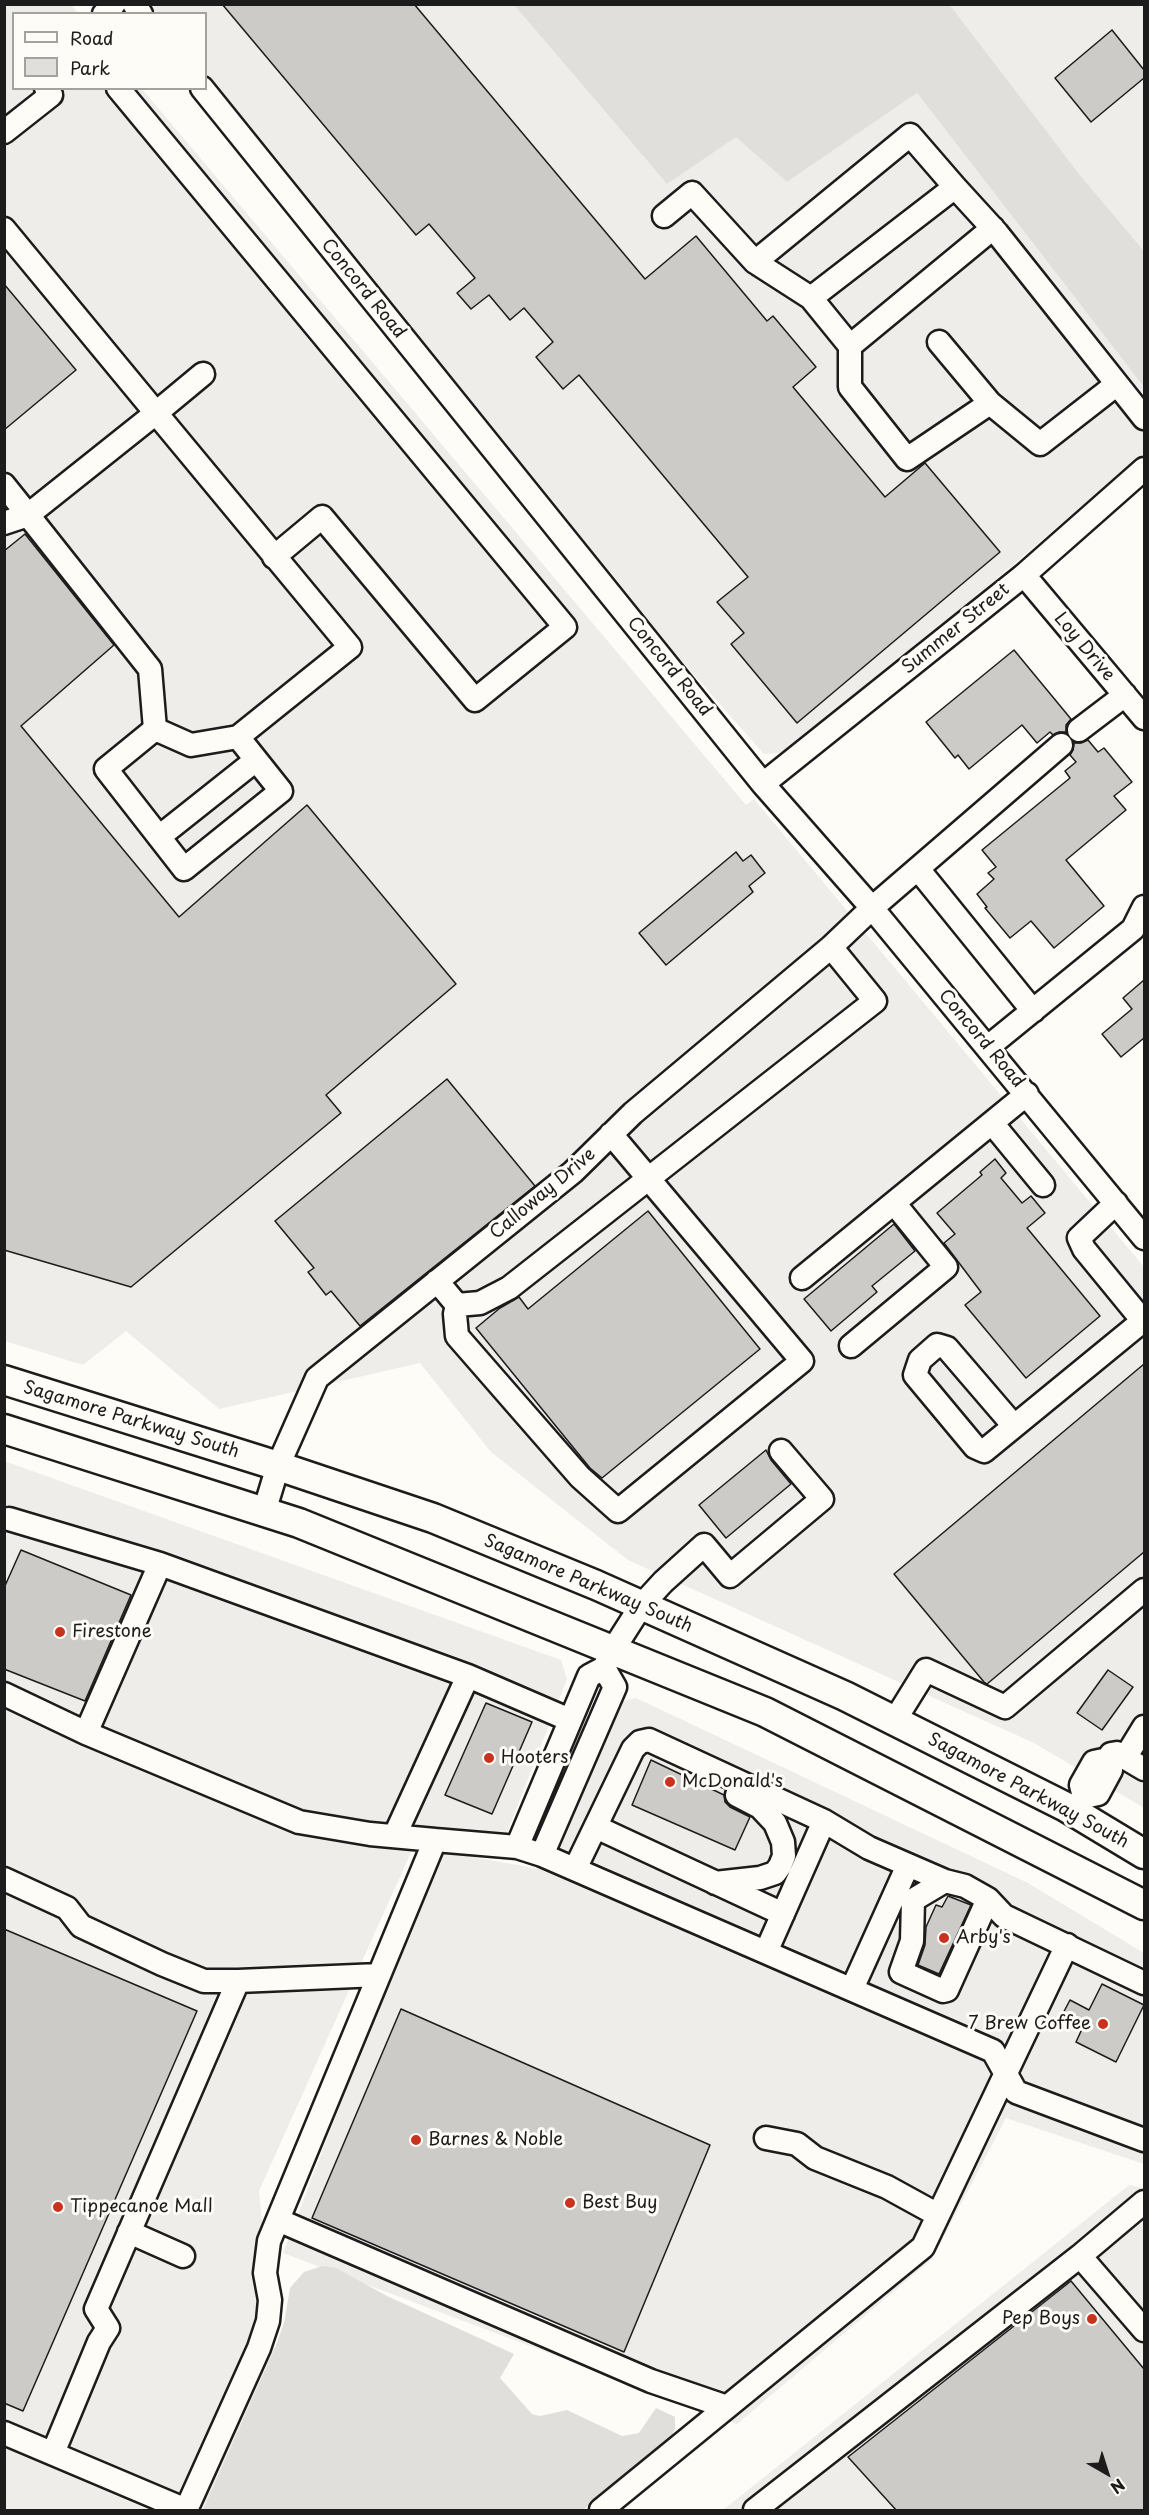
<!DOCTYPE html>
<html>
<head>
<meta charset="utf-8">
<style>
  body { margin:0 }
  #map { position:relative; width:1149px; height:2515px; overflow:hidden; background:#fdfcf7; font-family:"Playpen Sans",sans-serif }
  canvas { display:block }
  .frame { position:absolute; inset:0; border:6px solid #1c1c1c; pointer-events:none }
  .legend { position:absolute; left:12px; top:12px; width:195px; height:78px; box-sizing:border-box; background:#fdfcf7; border:2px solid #a3a29f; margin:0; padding:8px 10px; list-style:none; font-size:18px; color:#1c1c1c }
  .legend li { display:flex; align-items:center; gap:12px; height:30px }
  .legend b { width:30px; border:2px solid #a3a29f }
  .north { position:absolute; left:1077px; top:2443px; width:60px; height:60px; -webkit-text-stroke:4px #fdfcf7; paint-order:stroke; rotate:141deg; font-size:16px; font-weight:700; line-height:24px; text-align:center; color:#1c1c1c }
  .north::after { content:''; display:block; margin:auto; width:21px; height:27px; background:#1c1c1c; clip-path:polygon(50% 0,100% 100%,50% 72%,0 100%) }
</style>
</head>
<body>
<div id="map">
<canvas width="1149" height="2515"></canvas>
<div class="frame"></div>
<ul class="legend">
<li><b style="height:8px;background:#fdfcf7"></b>Road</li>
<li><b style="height:16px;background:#e0dfdb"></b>Park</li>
</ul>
<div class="north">N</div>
</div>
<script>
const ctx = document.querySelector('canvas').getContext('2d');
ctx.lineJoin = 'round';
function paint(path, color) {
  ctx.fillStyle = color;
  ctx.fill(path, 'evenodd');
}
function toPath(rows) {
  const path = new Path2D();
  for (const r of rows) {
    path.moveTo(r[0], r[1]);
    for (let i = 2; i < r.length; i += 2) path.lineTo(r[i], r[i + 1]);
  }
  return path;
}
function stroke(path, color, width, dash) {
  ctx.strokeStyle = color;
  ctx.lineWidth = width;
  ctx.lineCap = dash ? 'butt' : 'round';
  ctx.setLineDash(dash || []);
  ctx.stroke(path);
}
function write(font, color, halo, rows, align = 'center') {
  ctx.font = font + ' "Playpen Sans",sans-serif';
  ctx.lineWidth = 6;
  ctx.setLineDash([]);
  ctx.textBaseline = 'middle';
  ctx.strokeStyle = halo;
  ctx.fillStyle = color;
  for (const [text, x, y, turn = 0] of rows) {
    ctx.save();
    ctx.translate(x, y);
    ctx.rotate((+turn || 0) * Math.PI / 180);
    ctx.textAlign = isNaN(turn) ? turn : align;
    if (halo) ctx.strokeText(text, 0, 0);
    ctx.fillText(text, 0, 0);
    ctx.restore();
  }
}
paint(toPath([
  [4,5,71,5,78,13,14,14,14,88,142,89,746,805,754,799,1144,1267,1144,1808,1034,1743,628,1560,491,1452,420,1363,219,1409,126,1331,83,1365,5,1341],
  [150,5,514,5,667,184,736,136,787,182,917,93,1144,387,1144,453,832,719,787,752,764,754,680,659,206,73,206,14,157,13],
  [950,5,1144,5,1144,251,1080,175],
  [4,1461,561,1660,567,1679,506,1835,421,1830,259,2191,277,2371,214,2510,5,2510],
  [636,1698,1028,1883,1144,1953,1144,2164,1006,2118,932,2259,737,2424,283,2253,438,1851,546,1870,624,1701],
  [1129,2185,1144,2188,1144,2510,723,2510]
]), '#eeede9');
paint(toPath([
  [514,5,950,5,1080,175,1144,251,1144,387,917,93,787,182,736,137,667,184],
  [322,2266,336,2268,387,2296,514,2354,500,2378,532,2414,540,2416,567,2410,622,2436,639,2433,656,2408,675,2417,675,2429,670,2439,583,2510,203,2510,275,2348,284,2323,290,2288,304,2272]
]), '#e0dfdb');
const building = toPath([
  [222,4,414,4,645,279,696,236,767,321,773,316,816,367,793,387,885,497,925,463,1000,552,797,723,731,644,744,633,717,602,748,577,579,375,563,389,536,357,553,342,524,308,510,320,489,295,471,309,457,293,475,278,429,224,416,235,222,4],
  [1112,30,1144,70,1144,78,1091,122,1055,78,1112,30],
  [4,284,76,370,4,430,4,284],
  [25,534,114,645,21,726,179,917,307,805,456,984,326,1095,341,1113,131,1287,4,1250,4,551,25,534],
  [1014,650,1071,719,1066,725,1066,732,1059,732,1053,735,1050,732,1037,743,1022,725,969,769,958,755,955,758,926,722,1014,650],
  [1088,740,1098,752,1104,748,1132,782,1114,796,1126,810,1066,860,1104,906,1054,948,1031,921,1010,938,985,908,987,907,977,894,994,879,988,873,996,867,982,850,1070,778,1065,771,1076,762,1070,755,1073,750,1074,743,1081,743,1088,740],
  [736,852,743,861,751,855,765,873,749,886,753,892,666,965,639,933,736,852],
  [1144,980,1144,1038,1121,1057,1102,1034,1132,1009,1123,998,1144,980],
  [447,1079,535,1186,360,1326,331,1291,326,1295,308,1272,314,1268,275,1221,447,1079],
  [995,1159,1006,1173,1001,1178,1022,1203,1031,1196,1045,1213,1027,1228,1100,1316,1026,1378,965,1305,981,1292,944,1243,955,1234,937,1213,982,1175,980,1172,995,1159],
  [648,1211,760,1349,602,1478,590,1468,476,1328,500,1308,519,1297,528,1309,648,1211],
  [894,1224,915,1251,872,1286,877,1292,831,1331,804,1299,894,1224],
  [1144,1364,1144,1552,987,1684,984,1682,894,1574,1144,1364],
  [766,1450,771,1460,791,1484,726,1538,699,1505,766,1450],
  [21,1550,131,1595,85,1701,4,1669,4,1588,21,1550],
  [1108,1670,1133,1687,1102,1730,1077,1713,1108,1670],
  [486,1703,532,1722,492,1814,445,1795,486,1703],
  [651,1760,724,1795,725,1802,730,1807,750,1817,735,1850,632,1805,651,1760],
  [948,1896,971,1905,939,1974,918,1965,925,1945,926,1927,936,1905,942,1907,948,1896],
  [4,1929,197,2011,23,2411,4,2403,4,1929],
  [1102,1984,1144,2005,1116,2062,1076,2042,1082,2029,1060,2019,1070,2000,1089,2010,1102,1984],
  [401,2009,710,2145,624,2352,312,2218,401,2009],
  [1071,2281,1144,2369,1144,2511,897,2511,848,2457,1071,2281]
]);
paint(building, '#cccbc8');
stroke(building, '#1c1c1c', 1.5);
const minor = toPath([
  [134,4,141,14],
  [104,14,114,4],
  [118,88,565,627,475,700,322,517,274,557],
  [202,88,763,784,872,908,1144,1238],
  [4,132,51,95,46,88],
  [664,216,692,193,755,262],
  [4,229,156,413,203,374],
  [811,298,755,262,910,135,955,187],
  [939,342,990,403],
  [850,346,993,228],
  [1117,384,1040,444,990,403,907,459,850,387,850,346,811,298,955,187,997,233,1144,418],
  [4,485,28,515,4,523],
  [1024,575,1144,718],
  [155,729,191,745,238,737,281,791,184,869,106,769,155,729,150,669,28,515,156,413,350,647,238,737],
  [1079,730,1125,695],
  [763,784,1024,575,1144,469],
  [159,837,256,760],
  [918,869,1033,1011],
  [988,1047,1133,929,1144,907],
  [992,1123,1043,1185],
  [1116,1203,1079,1238,1084,1249,1143,1321],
  [802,1278,1027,1094],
  [437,1281,457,1305,455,1314,457,1336,580,1477,618,1511,802,1361,611,1134],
  [457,1305,480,1303,509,1288,875,1001,831,947],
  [851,1346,946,1267,894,1203],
  [1014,1426,947,1348,937,1345,920,1360,915,1375,975,1447,984,1451,1144,1320],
  [264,1512,278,1466,317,1378,573,1172,633,1113,831,947,872,908,1061,745],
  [9,1519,160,1564],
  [4,1694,86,1733,299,1822,370,1834,435,1840,269,2241,265,2273,270,2300,268,2321,259,2348,186,2510],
  [895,1720,926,1670,1005,1707,1144,1590],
  [86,1733,160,1564,468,1676,570,1720],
  [1125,1758,1144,1727],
  [1108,1759,1111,1770,1098,1794,1084,1797,1081,1785,1094,1762,1108,1759,1111,1754,1117,1753,1144,1769],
  [596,1827,783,1914],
  [395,1835,468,1676],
  [435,1840,517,1847,542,1855,993,2051,1016,2092,1144,2140],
  [517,1847,589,1676,604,1668,613,1650,641,1606,663,1582,704,1545,730,1576,822,1499,781,1451],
  [542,1855,615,1687,604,1668],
  [575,1869,633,1749,640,1742,649,1740,824,1821,869,1848,945,1881],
  [4,1879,67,1908,81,1926,162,1964,204,1981,238,1981],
  [715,1883,760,1878,775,1873,780,1866,784,1856,783,1842,775,1823,760,1807,737,1795],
  [988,1899,947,1990,943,1991,901,1972,912,1941,913,1900,945,1881,965,1886,988,1899,1004,1916,1144,1983],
  [766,1952,824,1821],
  [852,1989,908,1865],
  [766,2138,797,2144,815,2158,887,2187,938,2215],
  [1144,2202,1080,2256,1144,2330],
  [278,2220,651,2381,727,2407],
  [129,2232,183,2256],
  [4,2433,186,2510],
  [53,2453,99,2342,108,2328,96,2309,238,1981,379,1975],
  [601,2510,923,2247,1067,1945],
  [755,2510,1080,2256]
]);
const major = toPath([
  [4,1380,278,1466,433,1518,596,1585,845,1696,1066,1807,1144,1854],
  [4,1429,299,1523,765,1712,1144,1905]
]);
stroke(minor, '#1c1c1c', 27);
stroke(major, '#1c1c1c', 33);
stroke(minor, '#fdfcf7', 22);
stroke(major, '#fdfcf7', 28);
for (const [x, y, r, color] of [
  [60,1632,6,"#c8321e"],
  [489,1758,6,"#c8321e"],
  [670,1782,6,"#c8321e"],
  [944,1938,6,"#c8321e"],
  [1103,2024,6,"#c8321e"],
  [416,2140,6,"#c8321e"],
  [570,2203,6,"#c8321e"],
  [58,2207,6,"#c8321e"],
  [1092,2319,6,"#c8321e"]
]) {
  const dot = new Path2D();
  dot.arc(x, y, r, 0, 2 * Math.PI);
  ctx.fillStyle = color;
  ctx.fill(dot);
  stroke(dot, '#fdfcf7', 2);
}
write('18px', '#1c1c1c', '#fdfcf7', [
  ["Concord Road",363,289,51],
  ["Summer Street",956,629,-39],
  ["Loy Drive",1084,647,50],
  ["Concord Road",669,667,51],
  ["Concord Road",981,1039,50],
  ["Calloway Drive",543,1194,-40],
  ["Sagamore Parkway South",131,1420,17],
  ["Sagamore Parkway South",588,1584,23],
  ["Sagamore Parkway South",1028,1791,28]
]);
write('18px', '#1c1c1c', '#fdfcf7', [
  ["Firestone",72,1632],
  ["Hooters",501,1758],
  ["McDonald's",682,1782],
  ["Arby's",956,1938],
  ["7 Brew Coffee",1091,2024,"right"],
  ["Barnes & Noble",428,2140],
  ["Best Buy",582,2203],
  ["Tippecanoe Mall",70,2207],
  ["Pep Boys",1080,2319,"right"]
], 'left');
</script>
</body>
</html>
